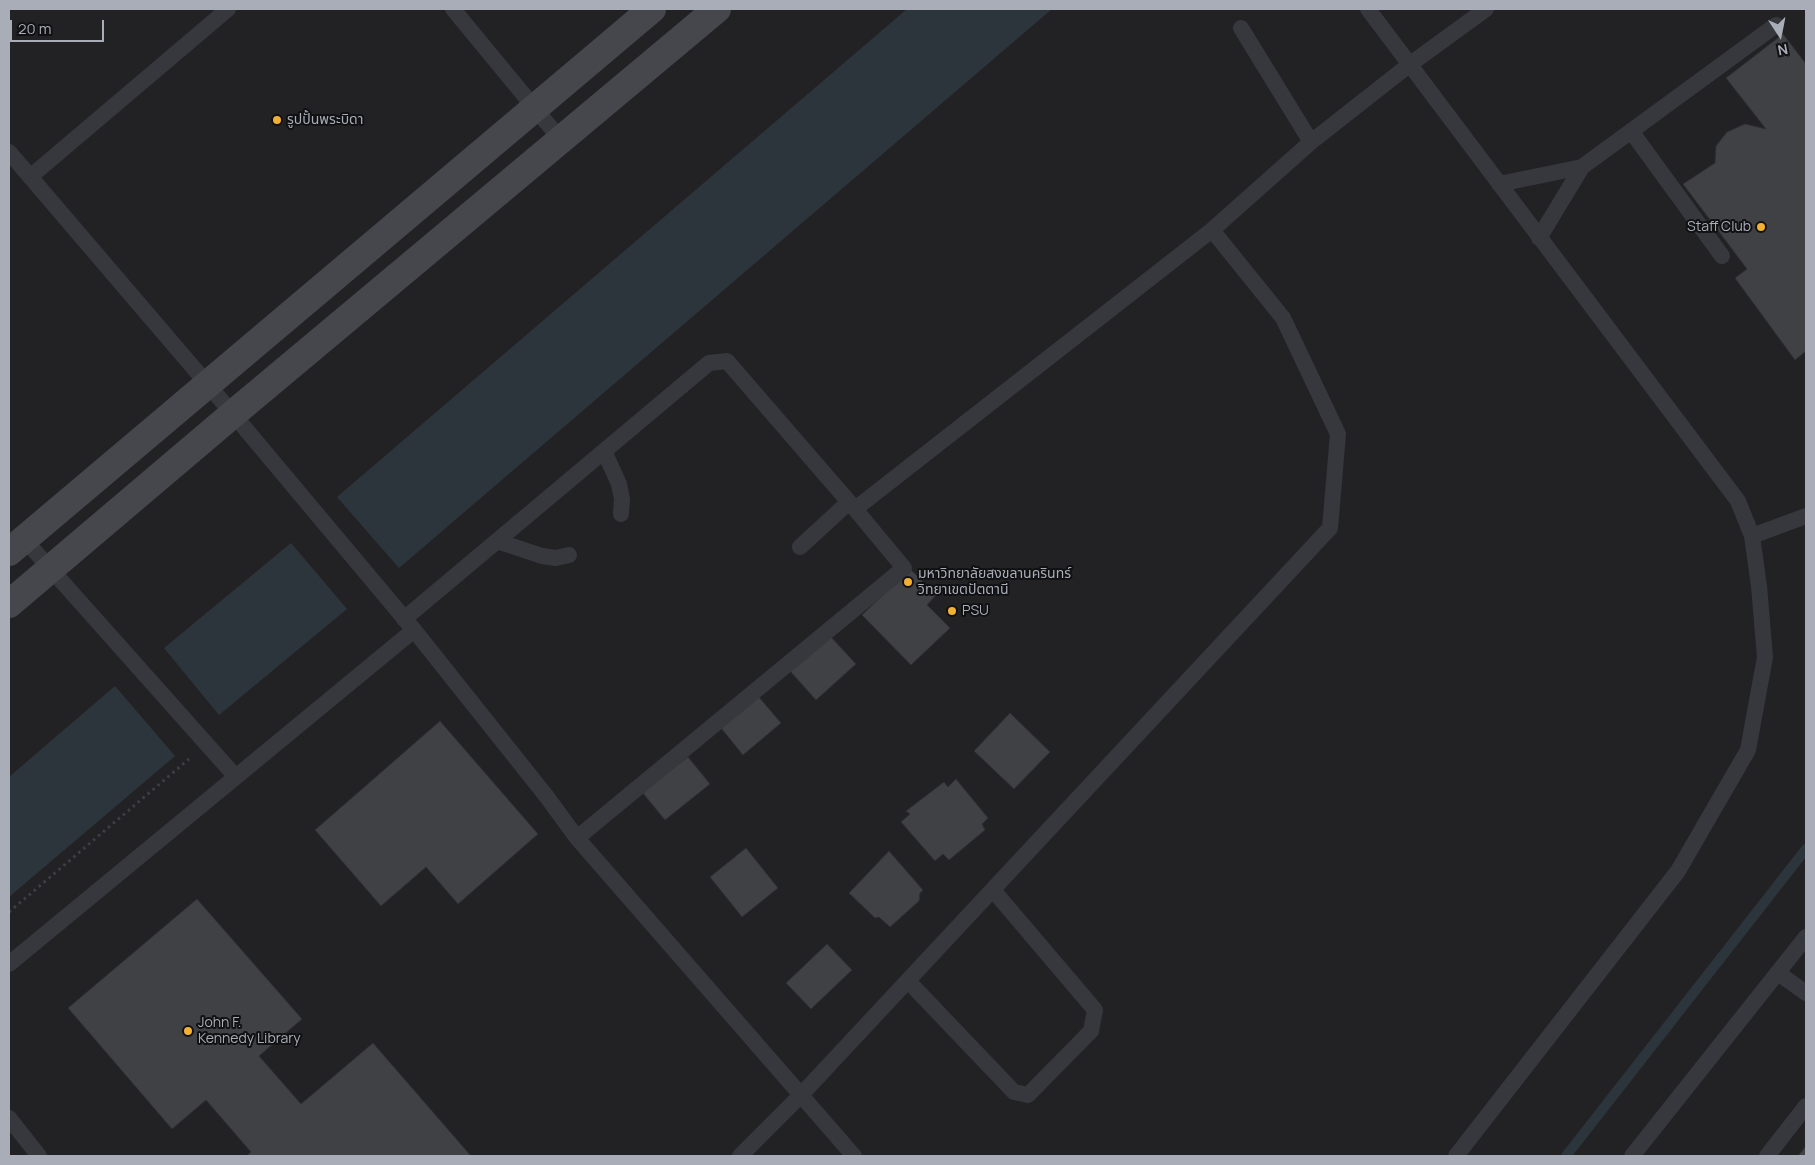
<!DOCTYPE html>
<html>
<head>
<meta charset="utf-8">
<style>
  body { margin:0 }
  #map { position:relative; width:1815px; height:1165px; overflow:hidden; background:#161618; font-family:Manrope,sans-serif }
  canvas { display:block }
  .frame { position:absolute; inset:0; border:10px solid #a8adb8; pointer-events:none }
  .north { position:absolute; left:1755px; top:10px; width:50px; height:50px; -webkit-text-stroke:4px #111113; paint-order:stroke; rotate:169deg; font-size:14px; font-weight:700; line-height:20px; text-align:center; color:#a8adb8 }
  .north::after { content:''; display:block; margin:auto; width:18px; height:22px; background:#a8adb8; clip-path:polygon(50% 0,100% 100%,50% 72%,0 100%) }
  .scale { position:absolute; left:10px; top:20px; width:94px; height:22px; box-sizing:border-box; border:2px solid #a8adb8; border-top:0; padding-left:6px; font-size:15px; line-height:18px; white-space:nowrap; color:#a8adb8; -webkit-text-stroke:4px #111113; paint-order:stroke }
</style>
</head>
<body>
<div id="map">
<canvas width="1815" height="1165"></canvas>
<div class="frame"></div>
<div class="north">N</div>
<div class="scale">20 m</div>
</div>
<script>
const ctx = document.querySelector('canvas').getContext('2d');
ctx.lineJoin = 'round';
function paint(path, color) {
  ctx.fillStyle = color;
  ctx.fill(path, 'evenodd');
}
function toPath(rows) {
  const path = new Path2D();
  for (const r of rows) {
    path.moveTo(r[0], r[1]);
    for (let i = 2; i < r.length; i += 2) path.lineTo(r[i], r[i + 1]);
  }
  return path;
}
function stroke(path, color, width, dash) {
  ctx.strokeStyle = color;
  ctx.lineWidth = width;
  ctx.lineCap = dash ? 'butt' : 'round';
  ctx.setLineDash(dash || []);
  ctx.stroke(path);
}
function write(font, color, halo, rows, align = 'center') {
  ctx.font = font + ' Manrope,"Noto Sans Thai",sans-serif';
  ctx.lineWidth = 4;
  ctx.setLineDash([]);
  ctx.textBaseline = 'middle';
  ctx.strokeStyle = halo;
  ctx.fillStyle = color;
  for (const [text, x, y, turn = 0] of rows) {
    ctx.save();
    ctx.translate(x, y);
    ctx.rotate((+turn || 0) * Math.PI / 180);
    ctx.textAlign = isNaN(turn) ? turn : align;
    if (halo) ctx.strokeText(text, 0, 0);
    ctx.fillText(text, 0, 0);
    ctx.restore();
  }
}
paint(toPath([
  [9,9,1806,9,1806,1156,9,1156]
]), '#222225');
paint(toPath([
  [907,9,1052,9,399,568,337,497],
  [291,543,347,609,219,715,164,648],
  [115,686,175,756,9,897,9,777]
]), '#2c353c');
stroke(toPath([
  [1566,1156,1806,849]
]), '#2c353c', 10);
const building = toPath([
  [1783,34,1806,64,1806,351,1795,360,1735,278,1747,269,1683,184,1715,163,1716,146,1727,132,1745,124,1766,129,1726,78,1783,34],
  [910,569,936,595,927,605,950,628,911,665,862,615,910,569],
  [830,636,856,664,816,700,790,671,830,636],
  [758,696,781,723,743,755,721,728,758,696],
  [1010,713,1050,752,1014,789,974,751,1010,713],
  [440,721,538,834,458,904,426,867,381,906,315,830,440,721],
  [688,757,710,784,665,820,642,792,688,757],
  [956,779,988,818,982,824,985,830,949,860,943,854,935,861,901,822,910,814,906,811,944,782,948,787,956,779],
  [746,848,778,888,742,917,710,877,746,848],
  [889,851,923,890,920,893,919,901,890,927,879,917,875,918,849,893,889,851],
  [197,899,302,1019,259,1056,301,1104,373,1043,471,1156,246,1156,251,1152,206,1100,172,1129,68,1008,197,899],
  [827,944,852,970,811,1009,786,983,827,944],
  [1806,1146,1806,1156,1798,1156,1806,1146]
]);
paint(building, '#404145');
stroke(building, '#303034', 1);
stroke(toPath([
  [9,912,189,759]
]), '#3d3f44', 3, [2.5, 4]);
stroke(toPath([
  [453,9,561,140],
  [1368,9,1738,501,1752,536,1759,586,1765,657,1748,750,1678,871,1456,1156],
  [1241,28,1311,142],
  [1631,131,1722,256],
  [9,152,233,414,414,630,547,797,577,838,854,1156],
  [30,177,228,9],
  [1499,184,1582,167],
  [1539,238,1582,167,1776,25],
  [604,451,619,484,622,499,621,514],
  [1752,536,1806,516],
  [24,539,236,777],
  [497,541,542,556,556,558,569,555],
  [800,547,849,502],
  [404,619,709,363,727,361,855,509],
  [577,838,904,568,855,509,1212,230,1311,142,1409,65,1486,9],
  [9,964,414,630],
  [1778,973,1806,993],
  [908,981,1014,1092,1028,1095,1091,1031,1095,1010,993,890],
  [9,1118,39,1156],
  [740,1156,801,1095,1330,528,1338,434,1283,318,1212,230],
  [1632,1156,1806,937],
  [1767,1156,1806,1106]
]), '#37383d', 16);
stroke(toPath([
  [9,552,652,9],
  [9,604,233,414,717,9]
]), '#45474d', 28);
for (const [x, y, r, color] of [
  [277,120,5,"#f2b134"],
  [1761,227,5,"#f2b134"],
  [908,582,5,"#f2b134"],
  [952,611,5,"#f2b134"],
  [188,1031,5,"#f2b134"]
]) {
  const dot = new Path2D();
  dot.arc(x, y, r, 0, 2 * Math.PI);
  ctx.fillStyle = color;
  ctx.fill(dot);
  stroke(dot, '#111113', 2);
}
write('14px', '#a8adb8', '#111113', [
  ["รูปปั้นพระบิดา",287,120],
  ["Staff Club",1751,227,"right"],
  ["มหาวิทยาลัยสงขลานครินทร์",918,574],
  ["วิทยาเขตปัตตานี",918,590],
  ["PSU",962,611],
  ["John F.",198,1023],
  ["Kennedy Library",198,1039]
], 'left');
</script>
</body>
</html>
